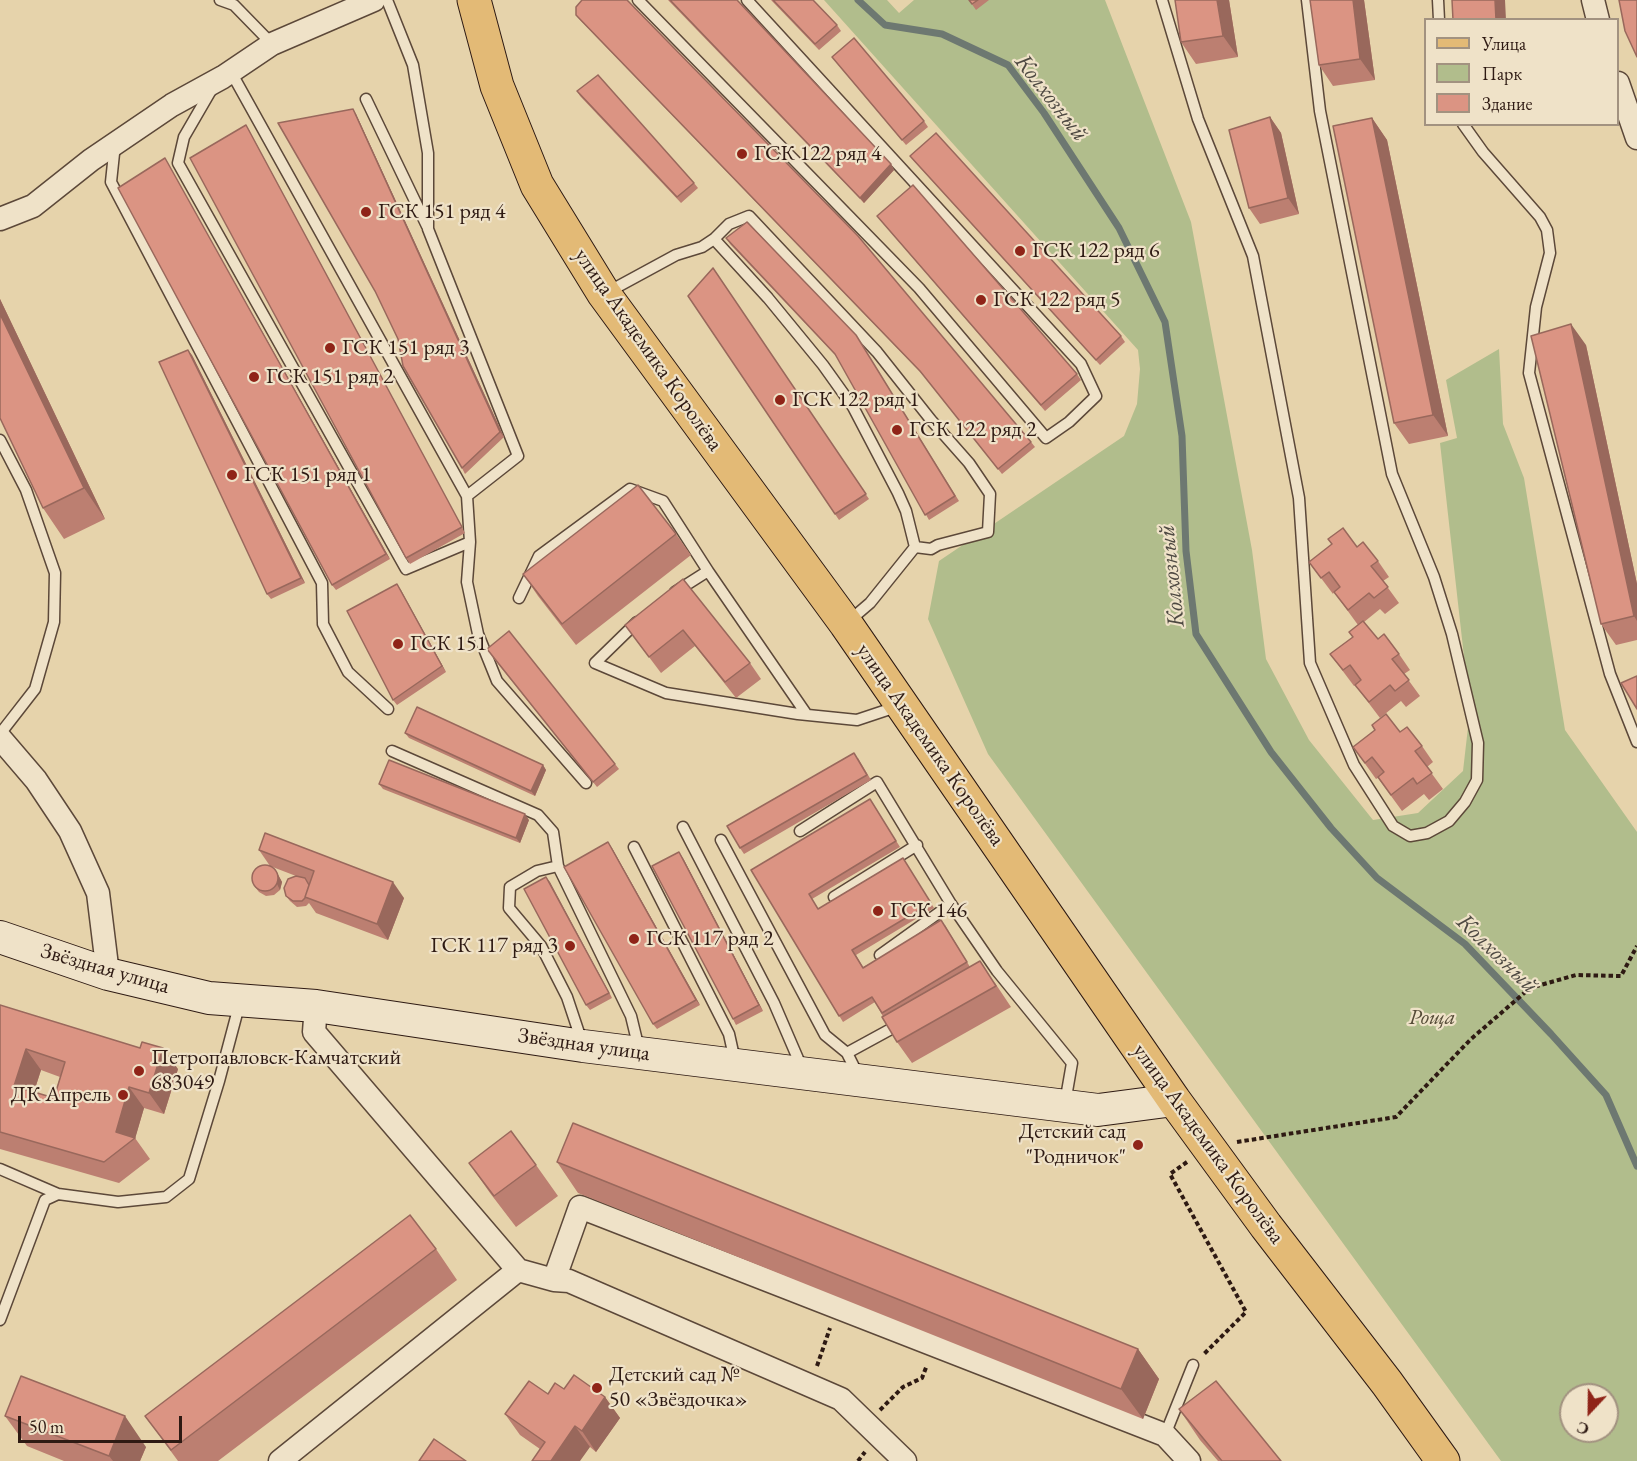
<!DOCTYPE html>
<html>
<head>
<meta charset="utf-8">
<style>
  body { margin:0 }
  #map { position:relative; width:1637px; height:1461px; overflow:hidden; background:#e6d3ab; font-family:"EB Garamond",serif }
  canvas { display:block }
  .legend { position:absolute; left:1424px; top:18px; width:195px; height:108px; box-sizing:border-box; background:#efe2c8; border:2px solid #a29280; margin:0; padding:8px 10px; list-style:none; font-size:18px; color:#2e1a13 }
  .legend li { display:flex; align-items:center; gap:12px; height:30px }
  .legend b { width:30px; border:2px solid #a29280 }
  .north { position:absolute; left:1559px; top:1383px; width:60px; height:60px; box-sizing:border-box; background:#efe2c8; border:2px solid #a29280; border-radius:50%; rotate:202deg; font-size:16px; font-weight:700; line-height:24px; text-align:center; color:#2e1a13 }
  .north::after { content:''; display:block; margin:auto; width:21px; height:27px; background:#8f2418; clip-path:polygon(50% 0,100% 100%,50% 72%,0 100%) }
  .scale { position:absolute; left:18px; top:1416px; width:164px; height:27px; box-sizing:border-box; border:3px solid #2e1a13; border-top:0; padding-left:8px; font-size:18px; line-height:21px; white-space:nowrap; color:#2e1a13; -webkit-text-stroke:4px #efe2c8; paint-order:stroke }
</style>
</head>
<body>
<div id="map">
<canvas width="1637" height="1461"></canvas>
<ul class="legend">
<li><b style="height:8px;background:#e3ba76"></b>Улица</li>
<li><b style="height:16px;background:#b1bd8c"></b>Парк</li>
<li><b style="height:16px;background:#db9483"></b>Здание</li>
</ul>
<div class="north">С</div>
<div class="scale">50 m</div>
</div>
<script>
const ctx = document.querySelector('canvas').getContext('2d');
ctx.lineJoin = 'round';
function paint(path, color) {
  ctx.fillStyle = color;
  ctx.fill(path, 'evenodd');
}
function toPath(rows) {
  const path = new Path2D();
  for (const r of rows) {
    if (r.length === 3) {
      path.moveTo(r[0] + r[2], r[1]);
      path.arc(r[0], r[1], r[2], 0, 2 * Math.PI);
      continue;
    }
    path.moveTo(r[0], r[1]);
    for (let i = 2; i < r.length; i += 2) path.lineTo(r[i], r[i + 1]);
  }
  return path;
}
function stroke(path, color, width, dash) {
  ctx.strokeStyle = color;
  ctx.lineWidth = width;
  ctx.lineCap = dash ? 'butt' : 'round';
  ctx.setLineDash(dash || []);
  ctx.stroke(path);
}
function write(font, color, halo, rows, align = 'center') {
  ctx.font = font + ' "EB Garamond",serif';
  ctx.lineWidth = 4.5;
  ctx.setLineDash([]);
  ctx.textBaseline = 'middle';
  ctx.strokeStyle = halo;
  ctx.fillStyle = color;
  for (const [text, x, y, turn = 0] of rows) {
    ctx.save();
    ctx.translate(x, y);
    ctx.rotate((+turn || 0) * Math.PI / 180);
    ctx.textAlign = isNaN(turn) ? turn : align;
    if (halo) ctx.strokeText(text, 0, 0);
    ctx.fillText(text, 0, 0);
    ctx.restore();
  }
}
paint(toPath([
  [824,0,887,0,899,13,914,0,1105,0,1191,222,1252,550,1266,659,1309,740,1373,820,1418,813,1463,771,1470,710,1440,443,1457,438,1446,380,1499,349,1503,424,1524,478,1565,730,1637,832,1637,1461,1501,1461,988,754,928,619,939,561,1124,436,1137,404,1140,369,1138,350],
  [1571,1395,1607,1395,1607,1431,1571,1431]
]), '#b1bd8c');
stroke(toPath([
  [858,0,885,25,942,34,1008,65,1044,113,1119,228,1165,322,1182,436,1186,551,1196,634,1271,752,1331,828,1377,878,1465,944,1551,1034,1606,1095,1637,1166]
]), '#6d7871', 7);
const lane = toPath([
  [220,0,234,5,272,44],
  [638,0,919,288,1046,438,1069,422,1096,396,1081,364,747,0],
  [1162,0,1198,119,1253,256,1299,498,1310,663,1354,765,1393,826,1410,836,1427,833,1449,821,1465,802,1477,780,1478,743,1452,634,1434,577,1392,474,1320,111,1307,0],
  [1438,0,1439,20],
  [231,72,467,496,518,456,428,229,428,153,413,65,387,0],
  [213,87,184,137,178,163,406,569,470,542,467,496],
  [366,99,427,226],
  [1463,124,1483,152,1540,217,1547,230,1550,253,1536,307,1529,373,1610,674,1637,742],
  [115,144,111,182,322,583,323,624,348,672,388,709],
  [714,239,768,298,823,365,853,407,898,493,906,511,915,547],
  [606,293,676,255,702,247,714,239,729,224,749,216,877,352,931,420,969,463,990,494,988,532,938,545,931,549,915,547,870,603,849,621],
  [0,440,26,490,55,573,54,622,35,689,0,734],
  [470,542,467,582,478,634,497,681,586,783],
  [708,571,807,715],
  [519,598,539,556,630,489,663,501,708,571,675,592],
  [637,622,595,663,666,693,798,714,857,720,899,706],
  [392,751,538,815,553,832,558,866,631,1016,639,1049],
  [683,827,774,1003,802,1068],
  [800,831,877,782,951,904,997,971,1072,1063,1065,1103],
  [721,840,825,1035,847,1053,858,1075],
  [634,847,729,1034,735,1061],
  [558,866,537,871,510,887,509,908,541,946,567,997,582,1042],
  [834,897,917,845],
  [880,955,951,904],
  [847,1053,902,1023],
  [0,1169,58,1194],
  [0,1320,45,1200,58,1194,118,1202,166,1197,189,1179,219,1081,240,1002],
  [1165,1435,1193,1365]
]);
const street = toPath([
  [1593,0,1598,20],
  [1618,83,1637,138],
  [0,219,33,206,91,160,172,105,223,77,272,44,374,0],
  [0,738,36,780,70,831,98,893,108,974],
  [316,1006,314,1032,518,1270,554,1280,569,1281,841,1399,905,1461],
  [554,1280,580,1207,1165,1435,1189,1461],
  [280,1461,518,1270]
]);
const secondary = toPath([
  [0,937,108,974,209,998,316,1006,583,1046,1098,1110,1174,1100]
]);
const primary = toPath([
  [474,0,497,86,537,185,604,294,846,624,1174,1100,1266,1226,1387,1383,1443,1461]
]);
stroke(lane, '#5c4839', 13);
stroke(street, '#5c4839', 25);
stroke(secondary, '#2e1a13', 34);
stroke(primary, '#2e1a13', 35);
stroke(toPath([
  [1237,1142,1396,1117,1471,1039,1530,988,1576,975,1621,976,1637,946],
  [1187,1162,1170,1174,1246,1312,1204,1354],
  [817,1366,830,1328],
  [880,1410,903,1387,922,1378,927,1365],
  [858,1461,865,1452]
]), '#2e1a13', 4, [4.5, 3]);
stroke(lane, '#efe2c8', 10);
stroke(street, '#efe2c8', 22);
stroke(secondary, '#efe2c8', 32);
stroke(primary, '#e3ba76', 33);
paint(toPath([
  [668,0,737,0,891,164,894,170,864,203],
  [771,0,813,0,837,25,841,31,819,50],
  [969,0,989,0,976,10],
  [1229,0,1238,57,1196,64,1181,42],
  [1364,0,1375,80,1333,86,1319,65],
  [576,15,1031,442,1035,447,1002,474,924,376,580,20],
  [832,57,924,121,928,127,906,145],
  [577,91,694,183,698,188,681,203,580,96],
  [353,109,356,114,504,437,465,474,462,468],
  [1270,117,1281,133,1299,214,1260,224,1249,208],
  [1372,118,1387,140,1448,436,1409,444,1394,423],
  [246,125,249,130,465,533,410,564,406,558],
  [910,156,1121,336,1125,342,1100,365,914,161],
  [168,164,390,559,336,590,332,585],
  [877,216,1077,374,1081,380,1045,411],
  [726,238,856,335,959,501,929,520,837,357,730,244],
  [713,268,869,499,839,520,688,296],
  [0,299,105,519,64,539,43,508,0,418],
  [1586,345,1637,584,1637,640,1616,645,1601,624],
  [192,355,305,583,271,599,267,594],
  [676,534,691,555,576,645,538,596,523,574],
  [1357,547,1378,561,1389,577,1383,581,1399,603,1385,614,1380,609,1364,622,1378,639,1399,654,1410,670,1404,674,1420,696,1406,707,1401,701,1380,718,1355,685,1354,686,1330,654,1353,637,1358,625,1334,592,1333,594,1309,562],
  [683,579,750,663,761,679,736,698,695,646,661,673,625,625],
  [397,584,446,672,397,705,393,700],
  [490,654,615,764,619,769,597,787],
  [1400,732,1422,746,1433,762,1427,767,1443,789,1429,800,1424,794,1402,811,1378,778,1376,779,1353,747],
  [405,733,543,765,546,770,535,796,409,738],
  [858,758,871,780,744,854,740,848],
  [379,784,529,820,520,843,383,789],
  [873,804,900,847,812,899,818,909,903,858,934,908,856,955,863,967,945,925,970,967,995,983,1011,1007,912,1063,897,1042,875,1002,843,1022,751,870],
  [612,848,700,1005,657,1029,653,1024],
  [259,850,404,898,388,940,316,913,309,903,306,906,297,907,290,901,286,896,296,876,270,866],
  [683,858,763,1011,736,1025,733,1019],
  [275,869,282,882,280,890,274,895,266,896,259,892,255,887],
  [546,877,612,998,590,1010,586,1005],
  [0,1005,178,1069,164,1114,144,1108,135,1138,150,1159,119,1183,0,1149],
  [41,1070,60,1077,54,1098,34,1092],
  [557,1162,1138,1349,1159,1379,1143,1419,578,1193],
  [469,1163,536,1165,558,1196,516,1227,490,1193],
  [436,1249,457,1280,218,1461,178,1461,145,1416],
  [564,1389,605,1397,620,1418,596,1452,590,1447,540,1449,520,1435,505,1414,548,1394],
  [1179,1409,1281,1461,1218,1461,1200,1440],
  [5,1416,146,1447,140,1461,64,1461,27,1446]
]), '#bc7f71');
paint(toPath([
  [1217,0,1229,0,1238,57,1223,36],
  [1353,0,1364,0,1375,80,1360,59],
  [1495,0,1505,0,1506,20,1496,20],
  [353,109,356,114,504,437,500,432],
  [1270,117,1281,133,1299,214,1288,198],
  [1372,118,1387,140,1448,436,1433,415],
  [165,158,168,164,390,559,386,554],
  [891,164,894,170,864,203,860,198],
  [0,299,105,519,84,488,0,314],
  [1571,324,1586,345,1637,584,1637,621,1634,616],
  [188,350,192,355,305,583,301,578],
  [397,584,401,590,446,672,442,666],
  [543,765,546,770,535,796,531,791],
  [525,814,529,820,520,843,516,838],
  [608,842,612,848,700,1005,696,1000],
  [679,852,683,858,763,1011,759,1005],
  [275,869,282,882,280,890,277,884],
  [546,877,550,882,612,998,609,993],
  [393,882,404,898,388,940,377,924],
  [163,1048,178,1069,164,1114,149,1093],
  [26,1049,41,1070,29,1107,14,1086],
  [129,1087,144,1108,135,1139,116,1132],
  [1138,1349,1159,1379,1143,1419,1121,1389],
  [605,1397,620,1418,596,1452,582,1431],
  [125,1416,146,1447,140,1461,113,1461,109,1456],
  [575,1426,590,1447,580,1461,551,1461]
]), '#99685c');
const building = toPath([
  [582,0,627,0,858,236,1031,442,998,469,920,371,576,15,576,7,582,0],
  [670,0,737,0,891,164,860,198,670,0],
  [773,0,813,0,837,25,815,44,773,0],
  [969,0,978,0,972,4,969,0],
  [1175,0,1217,0,1223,36,1181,42,1175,0],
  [1310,0,1353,0,1360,59,1319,65,1310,0],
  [1452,0,1495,0,1496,20,1453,20,1452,0],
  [1619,0,1637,0,1637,57,1625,31,1619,0],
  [854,38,924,121,902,140,832,57,854,38],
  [598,75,694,183,677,197,577,91,598,75],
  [353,109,500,432,462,468,403,366,398,339,375,291,278,123,353,109],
  [1270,117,1288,198,1249,208,1229,130,1270,117],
  [1372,118,1433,415,1394,423,1333,126,1372,118],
  [246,125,462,527,406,558,190,158,246,125],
  [936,133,1121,336,1096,360,910,156,936,133],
  [165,158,386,554,332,585,118,188,165,158],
  [913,185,1077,374,1041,405,877,216,913,185],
  [747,222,856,335,955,496,925,515,835,354,726,238,747,222],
  [713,268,866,494,835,514,688,296,713,268],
  [0,314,84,488,43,508,0,418,0,314],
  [1571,324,1634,616,1601,624,1531,336,1571,324],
  [188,350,301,578,267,594,159,362,188,350],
  [638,485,676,534,562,624,523,574,638,485],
  [1343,528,1357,547,1363,542,1378,561,1371,566,1388,587,1374,598,1369,593,1348,610,1334,592,1340,587,1329,572,1321,578,1309,562,1332,544,1328,539,1343,528],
  [683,579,750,663,725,682,683,630,649,657,625,625,683,579],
  [397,584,442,666,393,700,347,611,397,584],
  [1363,621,1378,639,1384,634,1399,654,1392,659,1409,680,1395,691,1390,685,1369,702,1355,685,1361,680,1350,665,1343,670,1330,654,1353,637,1349,632,1363,621],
  [509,631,615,764,593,782,487,649,509,631],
  [1637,676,1637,709,1621,683,1637,676],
  [417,707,543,765,531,791,405,733,417,707],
  [1386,714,1400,732,1407,727,1422,746,1415,751,1432,773,1417,784,1413,778,1391,795,1378,777,1384,772,1372,757,1365,763,1353,747,1375,730,1372,725,1386,714],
  [854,753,867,775,740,848,727,826,854,753],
  [389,760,525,814,516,838,379,784,389,760],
  [870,799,896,841,809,894,818,909,903,858,931,903,852,950,863,968,941,920,967,962,882,1013,872,997,839,1016,751,870,870,799],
  [265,833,393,882,377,924,305,897,314,871,259,850,265,833],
  [608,842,696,1000,653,1024,564,867,608,842],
  [679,852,759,1005,733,1019,652,866,679,852],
  [265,878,13],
  [296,876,305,878,309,885,305,897,305,898,302,901,293,901,286,896,284,888,288,879,296,876],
  [546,877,609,993,586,1005,524,889,546,877],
  [980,961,996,986,897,1042,882,1017,980,961],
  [0,1005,140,1048,142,1042,163,1048,149,1093,129,1087,116,1132,135,1138,104,1162,0,1132,0,1005],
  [26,1049,65,1062,54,1098,14,1086,26,1049],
  [573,1123,1138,1349,1121,1389,557,1162,573,1123],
  [511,1131,536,1165,494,1196,469,1163,511,1131],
  [410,1215,436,1249,171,1450,145,1416,410,1215],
  [574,1375,605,1397,582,1431,575,1426,551,1461,532,1461,545,1442,505,1414,529,1381,548,1394,555,1383,564,1389,574,1375],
  [21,1376,125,1416,109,1456,5,1416,21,1376],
  [1216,1381,1281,1461,1222,1461,1179,1409,1216,1381],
  [434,1439,466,1461,419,1461,434,1439]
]);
paint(building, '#db9483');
stroke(building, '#99685c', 1.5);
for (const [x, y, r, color] of [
  [742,154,6,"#8f2418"],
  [366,212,6,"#8f2418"],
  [1020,251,6,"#8f2418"],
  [981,300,6,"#8f2418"],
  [330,348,6,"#8f2418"],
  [254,377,6,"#8f2418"],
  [780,400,6,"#8f2418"],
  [897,430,6,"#8f2418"],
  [232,475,6,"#8f2418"],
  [398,644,6,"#8f2418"],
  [878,911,6,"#8f2418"],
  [634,939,6,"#8f2418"],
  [570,946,6,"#8f2418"],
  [139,1071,6,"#8f2418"],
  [123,1095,6,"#8f2418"],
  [1138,1145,6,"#8f2418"],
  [597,1388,6,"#8f2418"]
]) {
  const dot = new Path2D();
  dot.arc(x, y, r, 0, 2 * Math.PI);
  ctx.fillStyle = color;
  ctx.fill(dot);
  stroke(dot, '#efe2c8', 2);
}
write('22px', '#2e1a13', '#efe2c8', [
  ["ГСК 122 ряд 4",754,154],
  ["ГСК 151 ряд 4",378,212],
  ["ГСК 122 ряд 6",1032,251],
  ["ГСК 122 ряд 5",993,300],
  ["ГСК 151 ряд 3",342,348],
  ["ГСК 151 ряд 2",266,377],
  ["ГСК 122 ряд 1",792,400],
  ["ГСК 122 ряд 2",909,430],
  ["ГСК 151 ряд 1",244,475],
  ["ГСК 151",410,644],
  ["ГСК 146",890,911],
  ["ГСК 117 ряд 2",646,939],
  ["ГСК 117 ряд 3",558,946,"right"],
  ["Петропавловск-Камчатский",151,1058],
  ["683049",151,1083],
  ["ДК Апрель",111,1095,"right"],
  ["Детский сад",1126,1132,"right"],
  ["\"Родничок\"",1126,1157,"right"],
  ["Детский сад №",609,1375],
  ["50 «Звёздочка»",609,1400]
], 'left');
write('22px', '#2e1a13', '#efe2c8', [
  ["улица Академика Королёва",648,350,55],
  ["улица Академика Королёва",930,745,55],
  ["Звёздная улица",105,969,16],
  ["Звёздная улица",584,1045,8],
  ["улица Академика Королёва",1208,1144,54]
]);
write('italic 22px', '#554b37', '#efe2c8', [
  ["Роща",1432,1018]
]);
write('italic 24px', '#4e4942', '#efe2c8', [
  ["Колхозный",1051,98,52],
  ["Колхозный",1172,576,-96],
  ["Колхозный",1497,954,44]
]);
</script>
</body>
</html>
